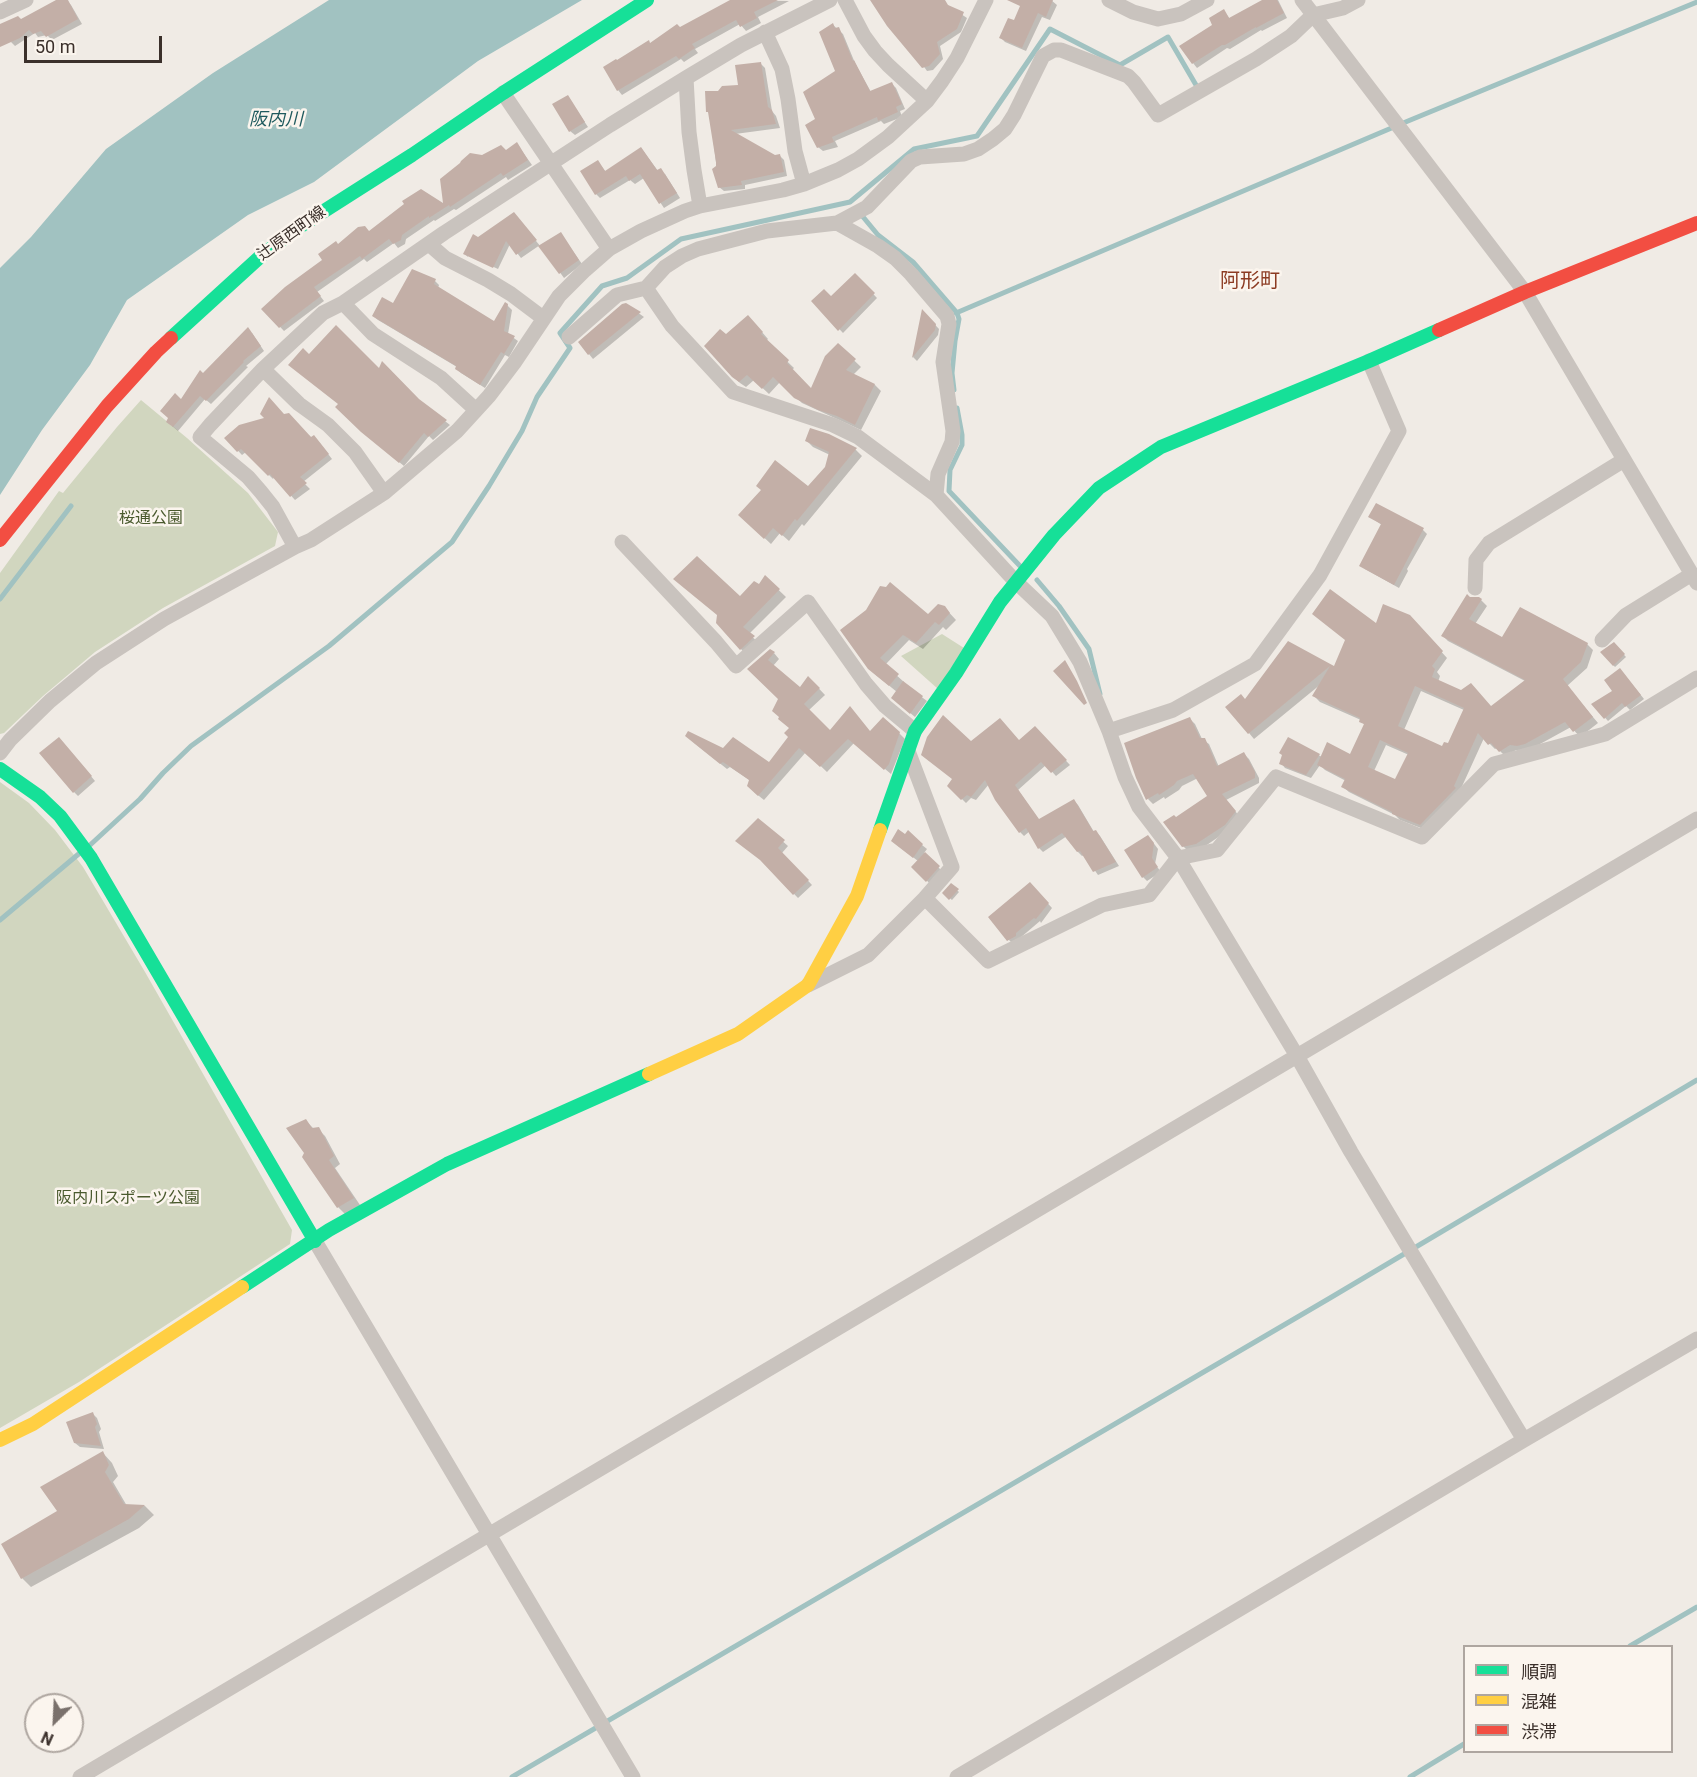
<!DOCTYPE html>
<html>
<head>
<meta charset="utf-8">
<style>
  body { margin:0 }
  #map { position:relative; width:1697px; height:1777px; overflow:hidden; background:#f0ebe5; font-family:Roboto,"Noto Sans JP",sans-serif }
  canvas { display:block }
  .legend { position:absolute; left:1463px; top:1645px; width:210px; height:108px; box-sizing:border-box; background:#fbf5ee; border:2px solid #aea6a0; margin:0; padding:8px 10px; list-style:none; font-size:18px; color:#3b302b }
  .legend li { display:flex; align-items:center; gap:12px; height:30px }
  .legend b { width:30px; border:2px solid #aea6a0 }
  .north { position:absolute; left:24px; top:1693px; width:60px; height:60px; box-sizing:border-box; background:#fbf5ee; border:2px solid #aea6a0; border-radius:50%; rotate:204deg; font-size:16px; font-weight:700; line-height:24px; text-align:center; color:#3b302b }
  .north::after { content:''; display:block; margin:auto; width:21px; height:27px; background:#7a716c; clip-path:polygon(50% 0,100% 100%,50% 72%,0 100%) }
  .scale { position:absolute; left:24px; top:36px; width:138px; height:27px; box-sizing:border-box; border:3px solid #3b302b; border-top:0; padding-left:8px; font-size:18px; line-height:21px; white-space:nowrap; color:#3b302b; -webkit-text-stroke:4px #fbf5ee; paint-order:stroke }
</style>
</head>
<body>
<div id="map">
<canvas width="1697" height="1777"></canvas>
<ul class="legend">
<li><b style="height:8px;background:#16e098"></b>順調</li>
<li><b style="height:8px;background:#ffcf43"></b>混雑</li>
<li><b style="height:8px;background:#f24e42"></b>渋滞</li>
</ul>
<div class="north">N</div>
<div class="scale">50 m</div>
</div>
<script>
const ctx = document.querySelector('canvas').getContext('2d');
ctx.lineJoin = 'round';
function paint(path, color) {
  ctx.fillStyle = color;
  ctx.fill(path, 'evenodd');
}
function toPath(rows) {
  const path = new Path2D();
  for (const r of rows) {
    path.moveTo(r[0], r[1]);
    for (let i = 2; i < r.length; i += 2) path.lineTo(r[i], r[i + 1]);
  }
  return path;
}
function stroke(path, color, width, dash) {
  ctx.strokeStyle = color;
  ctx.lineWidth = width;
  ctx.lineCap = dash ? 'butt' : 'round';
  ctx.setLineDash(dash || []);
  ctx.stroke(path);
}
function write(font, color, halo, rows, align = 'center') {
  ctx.font = font + ' Roboto,"Noto Sans JP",sans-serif';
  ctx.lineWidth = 5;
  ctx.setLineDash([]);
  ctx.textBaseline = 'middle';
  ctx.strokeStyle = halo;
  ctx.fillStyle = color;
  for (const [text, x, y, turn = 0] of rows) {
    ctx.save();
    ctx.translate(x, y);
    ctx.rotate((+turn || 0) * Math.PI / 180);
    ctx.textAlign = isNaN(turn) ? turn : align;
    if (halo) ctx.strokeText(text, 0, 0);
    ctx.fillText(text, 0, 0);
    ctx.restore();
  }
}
paint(toPath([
  [141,400,187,438,248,493,278,532,275,546,163,608,95,652,43,696,4,733,0,734,0,573,59,491,63,493,117,427],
  [942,634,964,648,938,689,901,656],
  [0,782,29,803,55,830,83,867,145,972,292,1230,290,1244,79,1382,0,1428]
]), '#d1d6bf');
paint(toPath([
  [329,0,582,0,478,61,314,182,248,215,127,300,90,365,42,430,0,495,0,268,31,237,106,149,213,73]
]), '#a1c2c1');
paint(toPath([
  [733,0,789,1,758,17,761,23,746,31,740,24,695,49,698,53,684,62,681,59,622,95,618,90,605,67],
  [878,0,940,0,967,18,961,32,940,46,943,59,933,70,927,71],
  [1024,0,1051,0,1057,5,1050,20,1042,17,1026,51,1005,42,1001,38,1015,22],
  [1265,0,1278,0,1287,18,1262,31,1261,30,1230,49,1227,48,1197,68,1193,63,1181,46,1214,25,1224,11,1230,19],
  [67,1,71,5,82,24,52,40,47,35,38,37,35,33,15,46,11,42,21,21],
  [833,25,843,34,855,63,871,92,892,84,896,88,905,109,900,111,902,117,884,124,881,121,835,141,838,147,823,151,818,147,817,120,836,71],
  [761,64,765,68,772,111,776,116,780,128,735,134,774,157,780,156,784,160,787,176,745,185,745,189,724,191,719,187,710,114,708,112,719,92,740,86],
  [568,97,588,127,575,135,570,131],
  [517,144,532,165,508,180,506,177,456,210,454,209,435,221,434,220,406,239,405,244,398,248,394,243,367,262,364,259,317,292,324,301,284,331,263,309,324,261,338,245,445,206,482,157,506,152],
  [641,148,658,171,665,174,680,198,664,208,644,178,635,184,630,180,600,198,596,194,598,162,606,172],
  [518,219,541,247,561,234,582,264,564,278,540,245,521,258,510,244,498,269,468,255,468,257,465,254,478,239],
  [855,275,877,298,843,333,813,301,831,298],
  [435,281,439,285,438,288,495,323,506,304,512,310,508,334,518,341,509,357,505,355,485,388,461,373,457,369,457,367,378,320,373,316],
  [626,304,644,317,593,359,580,343],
  [923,312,939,329,938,335,917,361,913,357],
  [754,323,768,339,766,341,794,368,792,370,812,390,838,345,861,367,853,375,875,385,881,391,861,430,802,403,780,382,769,394,754,380,746,387,740,383,733,376,726,336],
  [252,333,264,351,246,366,248,367,211,404,205,399,178,431,172,426,181,401],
  [309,356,380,370,450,425,433,440,429,436,404,466,367,436,339,405],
  [284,415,312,438,318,441,332,459,303,482,310,489,295,500,274,477,273,479,246,452,242,455,226,438],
  [829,435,856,450,862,456,804,526,802,524,789,541,780,533,771,544,740,515,808,488,826,468,830,455,813,447,806,440],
  [1376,505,1423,530,1427,534,1407,569,1408,571,1399,588,1365,569,1361,565,1382,525,1370,517],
  [765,577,786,597,749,634,760,644,747,656,741,649,718,616,759,586],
  [1470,598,1481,600,1487,606,1475,624,1502,639,1587,644,1593,650,1587,668,1567,686,1598,723,1580,737,1571,727,1531,749,1523,751,1516,750,1506,757,1497,748,1495,749,1484,738,1459,793,1426,830,1400,820,1395,815,1349,792,1343,787,1346,781,1325,770,1320,765,1311,778,1285,768,1281,763,1289,739,1322,757,1351,756,1365,726,1361,720,1320,702,1314,696,1321,684,1254,739,1249,733,1245,701,1288,643,1334,668,1377,626,1409,616,1447,658,1437,672,1440,676,1438,682,1491,707,1525,681,1448,641,1443,636],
  [1421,691,1464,710,1449,745,1443,748,1404,730],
  [1386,745,1409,755,1396,781,1374,771],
  [944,607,956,620,946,630,943,627,923,649,909,640,885,665,904,682,903,683,927,701,915,717,897,702,897,692,876,675,842,630,928,616],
  [1614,644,1626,657,1615,667,1602,653],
  [774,653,779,659,773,666,801,689,809,678,825,695,809,710,830,732,899,733,905,739,891,774,854,743,827,772,806,752,764,800,754,792,751,781,730,767,727,769,693,742,770,764,790,737,790,729,780,699,749,669],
  [1623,673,1644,699,1630,710,1626,706,1608,721,1594,705,1615,691],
  [1190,719,1195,724,1202,739,1209,744,1219,767,1244,754,1249,759,1259,778,1259,783,1226,800,1240,817,1230,829,1201,849,1188,851,1183,846,1176,819,1209,797,1198,778,1182,786,1179,790,1165,799,1164,797,1153,804,1148,799],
  [1035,728,1070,765,1056,776,1046,765,1018,790,1039,820,1074,801,1078,805,1094,832,1096,832,1100,836,1119,866,1098,875,1084,855,1082,856,1078,852,1067,836,1043,852,1039,848,1030,831,1024,836,1020,832,989,784,976,800,971,798,966,803,953,790,971,743,1019,742],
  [63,743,95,781,78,796,74,792],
  [758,820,788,846,782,853,812,885,798,898,765,864],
  [1152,841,1158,849,1155,864,1161,872,1147,881,1143,877],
  [897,845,922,845,927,849,924,853,943,872,931,885,913,866,918,861],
  [1030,884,1052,908,1041,923,1040,921,1013,944,1009,940],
  [951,885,959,892,952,900,944,893],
  [306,1121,314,1129,318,1129,325,1136,340,1164,335,1168,360,1205,345,1214,338,1207,304,1157,305,1153],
  [92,1413,97,1418,101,1429,99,1432,104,1449,80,1447,75,1443],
  [103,1453,112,1463,118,1476,113,1482,127,1506,145,1506,154,1515,139,1528,31,1587,22,1578,59,1511]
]), '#0003');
stroke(toPath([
  [859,212,878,235,913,262,957,313,959,319,955,341,952,373,954,390],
  [956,313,1408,121,1697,2],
  [957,408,962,435,962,445,950,470,949,491,1020,566],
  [1037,580,1059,606,1089,649,1100,694],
  [0,599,71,506],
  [89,846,140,799,163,773,191,746,329,646,452,542,489,486,522,431,537,397,570,348,560,333,602,286,627,278,681,239,850,202,914,149,977,136,1050,29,1120,65,1168,37,1196,85],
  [0,920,81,852],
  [1630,1646,1697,1607],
  [512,1777,1330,1298,1697,1080],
  [1410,1777,1464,1744]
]), '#a1c2c1', 5);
paint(toPath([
  [56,0,68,0,78,19,46,37,41,31,33,34,29,30,20,38,0,47,0,24,18,16,21,19],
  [730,0,778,0,754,12,757,18,740,27,736,20,692,44,695,48,679,59,676,56,617,91,603,67,616,59,617,60,649,40,650,43,677,24,680,27],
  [870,0,945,0,948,5,964,12,957,29,937,42,940,54,929,66,922,68,887,26],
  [1007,0,1053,0,1046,17,1038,13,1022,48,999,38,1008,18,1014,20,1020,6],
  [1262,0,1277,0,1284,13,1256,28,1256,27,1225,45,1222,45,1192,64,1179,46,1212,25,1209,18,1224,9,1229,18],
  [833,23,835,28,839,27,853,61,854,60,870,91,892,82,902,104,896,107,898,112,878,121,877,117,832,137,834,142,817,148,805,125,815,119,803,92,835,71,819,32],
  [761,62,768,107,772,110,776,124,731,130,775,155,780,154,784,172,741,181,742,185,718,188,712,169,716,166,716,162,708,112,706,112,705,91,718,91,722,86,738,85,735,65],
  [568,95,585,122,569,132,552,104],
  [517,142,528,160,503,176,501,173,450,207,449,205,429,218,429,216,402,235,401,240,393,244,389,239,362,259,360,256,314,287,321,296,279,328,261,309,285,287,322,260,318,254,336,241,338,244,358,227,365,226,369,231,404,204,402,201,421,189,443,203,440,179,460,163,461,161,470,153,482,155,501,145,506,150],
  [641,147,657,170,661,168,677,193,659,204,640,174,629,181,626,176,595,195,580,171,598,160,605,171],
  [514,212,537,240,516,255,506,241,493,268,463,254,473,234,478,237],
  [561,232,579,260,559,274,538,246],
  [412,269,436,279,434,284,494,321,505,302,508,304,504,331,515,336,504,354,501,352,480,385,455,369,456,366,372,316,382,297,393,303],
  [855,273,875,293,838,331,811,301,824,289,831,296],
  [626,303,641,312,588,355,578,342,622,304],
  [922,309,936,324,935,330,912,358],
  [748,315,763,332,761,334,789,360,787,363,811,388,825,356,838,343,856,359,846,370,875,384,855,425,837,416,818,410,794,398,773,377,762,389,747,375,739,382,732,377,704,346,720,329,726,334],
  [336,325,379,368,382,361,419,399,447,420,428,437,424,433,399,463,361,432,335,407,338,404,288,365,303,348,309,354],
  [248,327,261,346,243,361,244,362,206,401,200,396,173,427,166,422,168,418,160,411,175,393,181,399,200,370,203,373],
  [269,397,284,414,289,413,311,437,314,435,329,454,300,477,307,483,290,497,270,474,268,476,241,449,237,452,224,438,239,425,264,418,260,414],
  [810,428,829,434,857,448,797,521,795,519,782,536,773,528,764,539,738,515,761,490,756,486,775,460,808,486,825,467,829,452,805,441],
  [1376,503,1424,528,1394,585,1359,566,1381,524,1368,517],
  [697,556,740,596,754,581,759,584,765,575,780,589,743,627,755,636,740,650,716,623,717,615,673,579],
  [890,582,928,614,938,604,945,606,950,613,939,625,935,622,916,643,903,635,880,658,899,674,889,686,868,669,840,630,866,610,880,586,886,587],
  [1330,589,1376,623,1383,604,1410,615,1443,651,1432,666,1435,669,1432,677,1461,690,1471,683,1491,706,1525,680,1441,636,1467,594,1470,597,1479,597,1482,599,1469,619,1502,637,1520,607,1588,643,1581,662,1563,679,1593,717,1573,732,1565,722,1525,744,1517,746,1510,745,1499,752,1491,743,1488,745,1478,733,1454,786,1456,788,1420,825,1392,814,1392,812,1341,787,1345,779,1317,765,1327,742,1350,754,1364,724,1359,722,1360,718,1312,696,1330,666,1248,734,1225,707,1241,694,1245,699,1288,641,1334,666,1345,640,1312,614],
  [1415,686,1464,708,1448,743,1444,742,1442,746,1398,726],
  [1380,740,1408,753,1395,779,1368,767],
  [1614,642,1625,654,1613,666,1600,652],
  [770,649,775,652,768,660,800,687,808,676,820,688,804,704,830,730,850,706,870,731,883,717,900,732,889,764,884,770,848,739,820,767,799,748,758,796,747,786,749,780,723,762,720,764,685,736,688,731,723,748,733,737,769,762,788,737,784,733,789,728,778,719,779,717,772,711,778,699,747,669],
  [1065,660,1077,681,1087,703,1084,705,1053,671],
  [1620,668,1641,695,1625,707,1622,703,1604,719,1591,704,1612,691,1604,680],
  [903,681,923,696,910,714,891,698],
  [943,715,971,741,1000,718,1019,740,1035,726,1067,760,1051,773,1041,762,1015,785,1039,819,1074,799,1093,831,1096,830,1116,862,1093,872,1080,851,1077,852,1062,833,1038,849,1026,828,1019,833,995,800,985,780,971,797,967,795,961,800,947,786,952,779,921,755,927,737],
  [1190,717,1200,738,1205,738,1217,766,1244,752,1255,772,1255,778,1222,794,1236,811,1225,825,1196,844,1182,847,1163,822,1174,815,1176,817,1207,796,1193,774,1177,781,1174,785,1159,795,1158,793,1146,800,1136,778,1124,743],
  [59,737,92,776,73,793,39,753],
  [1288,737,1320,754,1306,775,1279,764,1282,755,1279,753],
  [758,818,785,840,778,848,809,880,793,895,760,860,735,841],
  [898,829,905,834,908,830,923,844,913,858,891,841],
  [1148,835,1154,843,1152,858,1158,867,1142,878,1124,850],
  [925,852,940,866,926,882,911,867],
  [1030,882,1049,903,1036,919,1034,918,1016,933,1016,936,1007,941,988,917],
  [951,883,959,889,949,900,942,893],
  [306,1119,312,1128,319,1127,334,1156,329,1160,354,1198,337,1208,302,1157,304,1153,286,1128],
  [93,1412,97,1424,95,1427,101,1446,74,1443,66,1422],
  [103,1451,109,1465,105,1472,124,1504,145,1505,129,1519,21,1579,1,1544,57,1511,40,1487]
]), '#c3afa7');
stroke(toPath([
  [845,0,864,36,875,51,888,65,927,101],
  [1109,0,1133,12,1158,19,1181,14,1207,0],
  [1302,0,1525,292,1697,583],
  [0,12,26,0],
  [765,32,782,69,788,99,795,151,804,184],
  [686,78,689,132,694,170,700,206],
  [503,93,609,249],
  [429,244,445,258,488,280,511,294,543,318],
  [646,288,665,267,682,256,698,249,767,231,837,223],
  [343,303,373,334,441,378,476,410],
  [569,337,617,295,646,288,672,326,733,392,833,425,858,437,936,495,1015,581,1052,616,1080,662,1109,731,1125,777,1139,807,1178,858,1297,1056,1351,1152,1524,1440],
  [263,369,299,404,328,425,355,452,384,493],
  [936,495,938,474,952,442,953,431,943,362,949,324,947,316,911,274,895,258,878,246,837,223,867,207,911,161,920,157,964,154,978,149,993,139,1005,129,1014,115,1043,56,1054,50,1061,50,1128,76,1134,82,1158,115,1256,59,1291,36,1313,15,1343,8,1358,0],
  [622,542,716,642,736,666,808,602,866,684,885,706,915,731],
  [295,547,311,540,384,493,457,431,489,396,514,363,559,296,585,270,609,249,641,231,685,211,700,206,783,190,804,184,838,170,858,159,888,137,927,101,942,81,957,58,986,0],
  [1475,588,1476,560,1489,543,1624,460],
  [1602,640,1626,615,1692,574],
  [1109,731,1173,710,1255,664,1320,575,1399,431,1369,361],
  [908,751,952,867,925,898],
  [0,753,10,740,50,701,96,663,164,619,295,547,273,507,261,492,248,477,200,437,210,425,263,369,323,313,343,303,444,233,610,125,686,78,741,45,830,0],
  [808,985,868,955,925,898,988,961,1102,905,1149,895,1178,858,1217,850,1276,777,1422,837,1494,764,1605,734,1697,678],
  [315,1241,633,1777],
  [80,1777,1697,819],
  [957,1777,1524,1440,1697,1339]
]), '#c9c3be', 15);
stroke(toPath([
  [171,338,261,256,299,227,412,155,503,93,647,0],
  [0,769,40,797,60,816,91,858,315,1241],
  [880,830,915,731,956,673,1000,602,1054,535,1099,488,1161,447,1369,361,1439,330],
  [242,1287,329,1230,447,1164,649,1074]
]), '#16e098', 14);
stroke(toPath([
  [649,1074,738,1034,808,985,857,896,880,830],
  [0,1440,33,1424,242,1287]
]), '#ffcf43', 14);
stroke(toPath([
  [1439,330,1525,292,1697,223],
  [0,540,107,406,156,352,171,338]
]), '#f24e42', 14);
write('16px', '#3b302b', '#fbf5ee', [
  ["辻原西町線",292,234,-36]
]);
write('16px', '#4a5a2e', '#fbf5ee', [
  ["桜通公園",151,519],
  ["阪内川スポーツ公園",128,1199]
]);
write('italic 18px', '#1f5a5e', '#fbf5ee', [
  ["阪内川",276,120]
]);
write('20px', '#8c3b22', '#fbf5ee', [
  ["阿形町",1250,282]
]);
</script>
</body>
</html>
